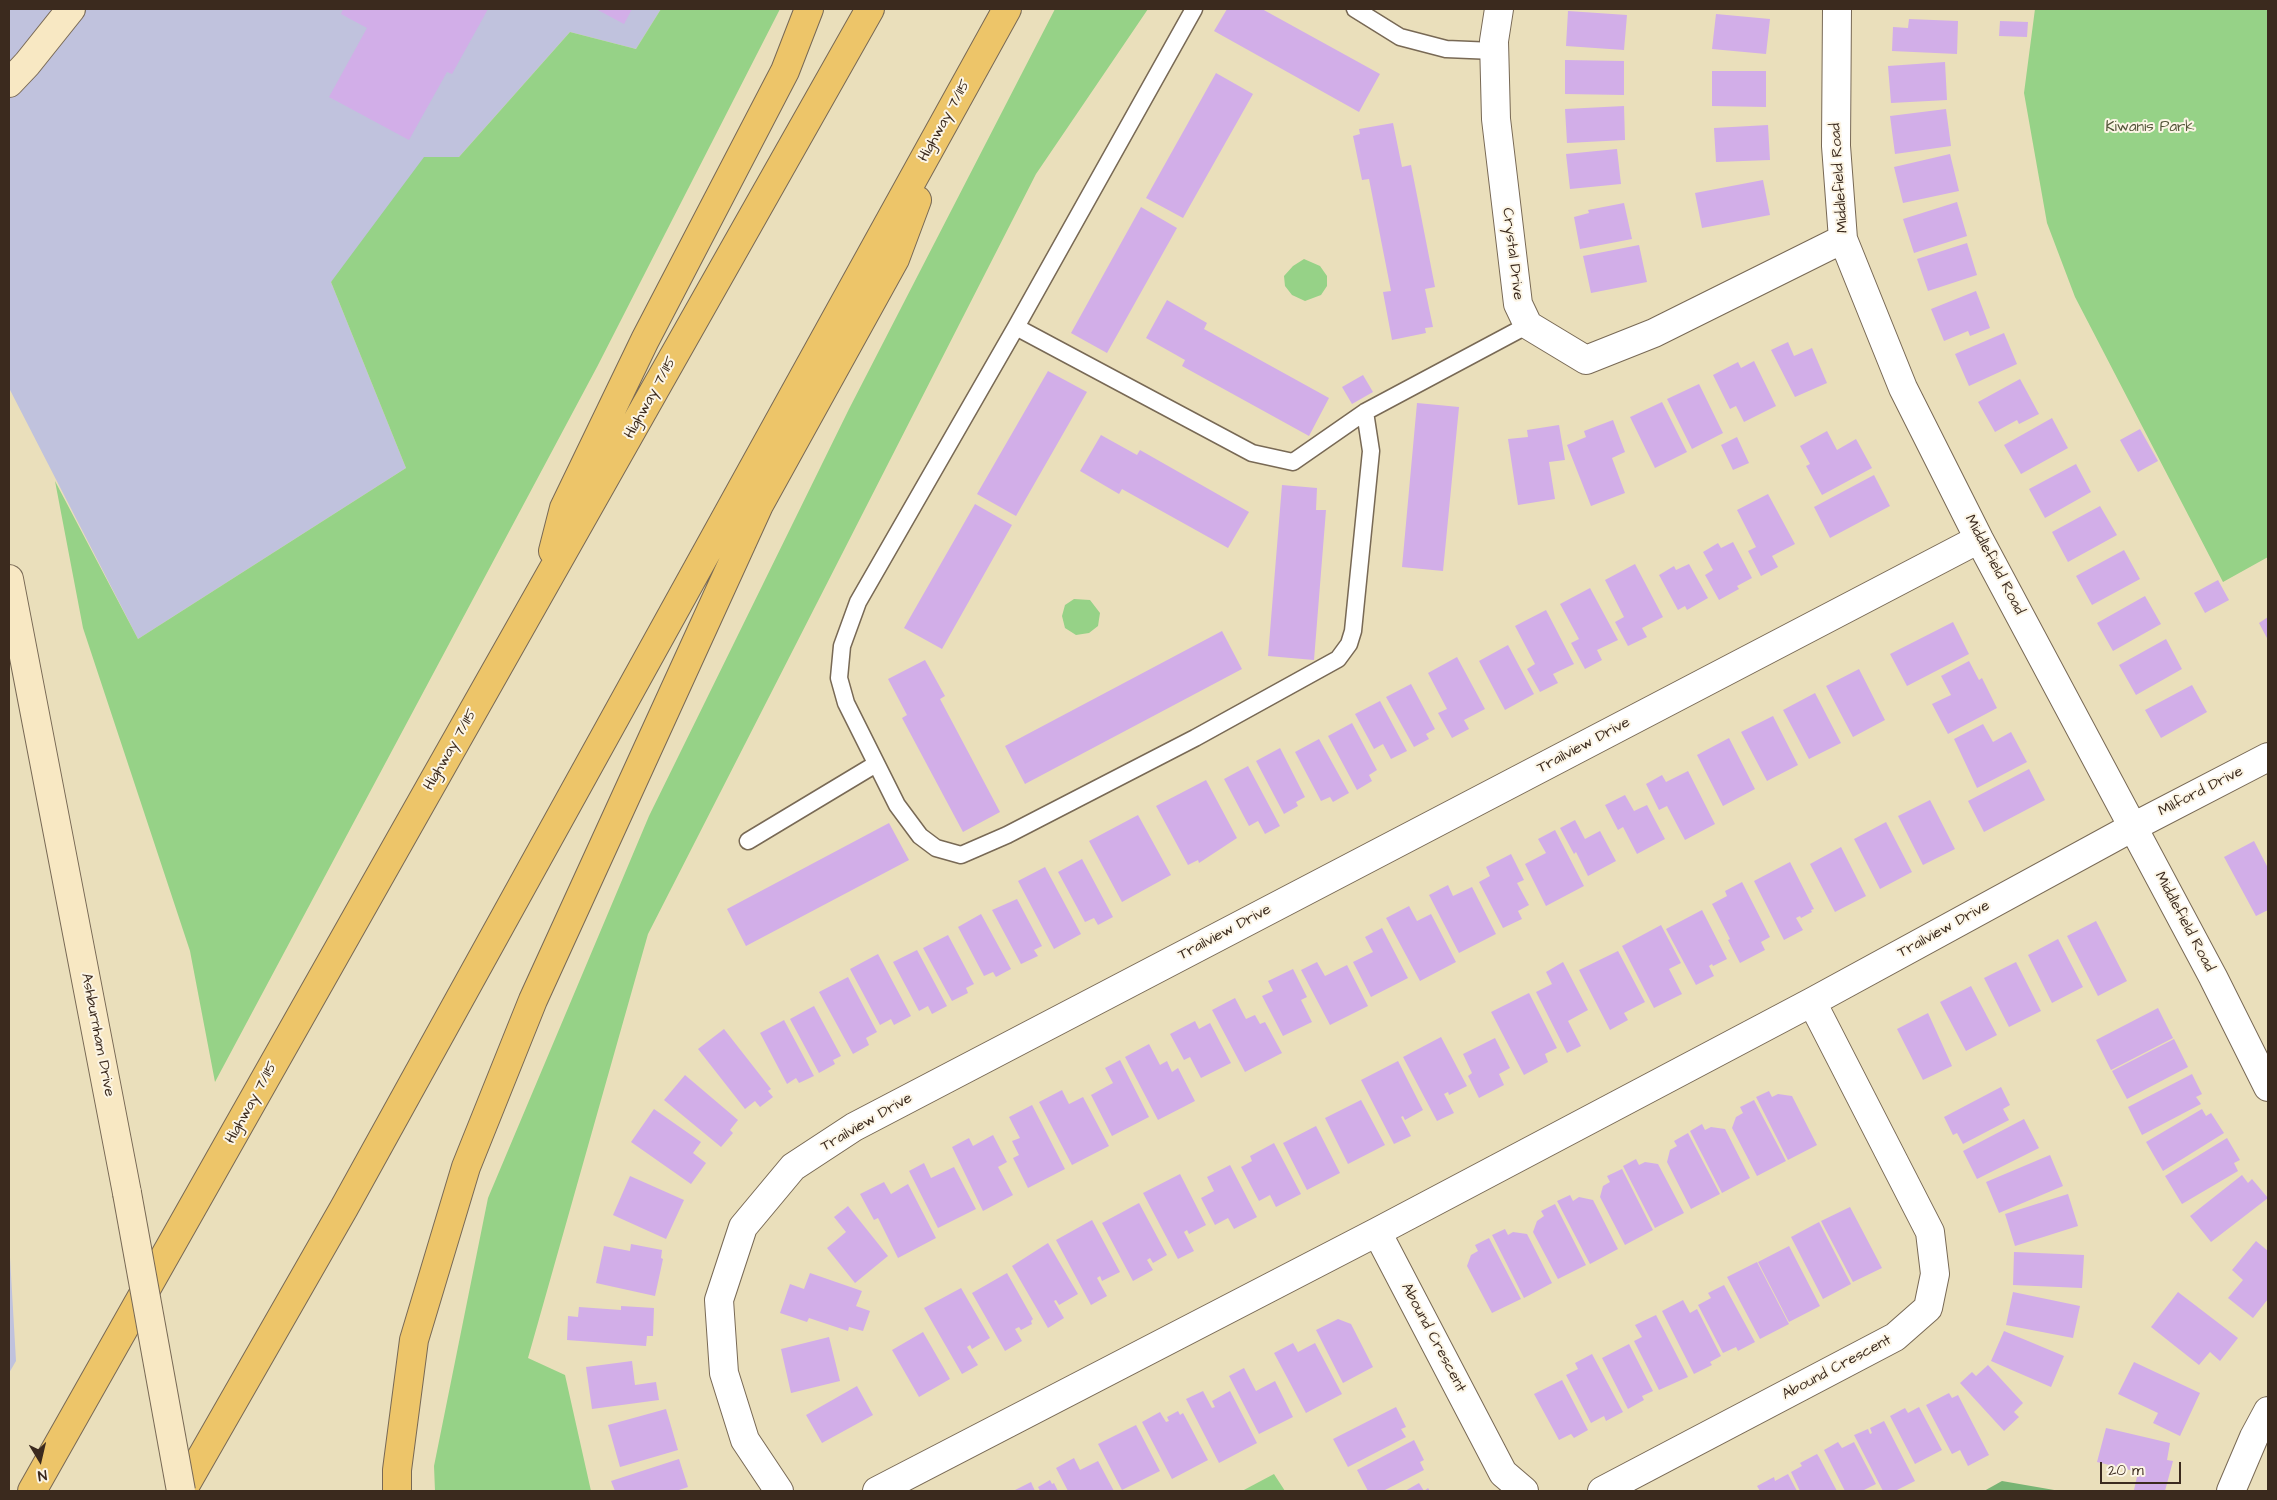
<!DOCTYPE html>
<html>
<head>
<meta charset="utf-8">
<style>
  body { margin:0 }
  #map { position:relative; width:2277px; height:1500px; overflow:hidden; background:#eadfbb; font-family:"Architects Daughter",sans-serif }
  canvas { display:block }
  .frame { position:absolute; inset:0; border:10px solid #3b2a1e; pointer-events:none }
  .north { position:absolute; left:15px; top:1435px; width:50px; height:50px; -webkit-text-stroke:4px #fcf5e5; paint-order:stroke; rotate:171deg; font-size:14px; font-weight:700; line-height:20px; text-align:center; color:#3b2a1e }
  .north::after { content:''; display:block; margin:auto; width:18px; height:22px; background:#3b2a1e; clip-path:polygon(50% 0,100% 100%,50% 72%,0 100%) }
  .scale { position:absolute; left:2100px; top:1462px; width:81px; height:22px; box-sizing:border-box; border:2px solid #3b2a1e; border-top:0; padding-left:6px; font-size:15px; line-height:18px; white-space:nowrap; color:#3b2a1e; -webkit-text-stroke:4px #fcf5e5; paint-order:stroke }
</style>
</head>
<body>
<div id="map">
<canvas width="2277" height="1500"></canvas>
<div class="frame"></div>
<div class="north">N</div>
<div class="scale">20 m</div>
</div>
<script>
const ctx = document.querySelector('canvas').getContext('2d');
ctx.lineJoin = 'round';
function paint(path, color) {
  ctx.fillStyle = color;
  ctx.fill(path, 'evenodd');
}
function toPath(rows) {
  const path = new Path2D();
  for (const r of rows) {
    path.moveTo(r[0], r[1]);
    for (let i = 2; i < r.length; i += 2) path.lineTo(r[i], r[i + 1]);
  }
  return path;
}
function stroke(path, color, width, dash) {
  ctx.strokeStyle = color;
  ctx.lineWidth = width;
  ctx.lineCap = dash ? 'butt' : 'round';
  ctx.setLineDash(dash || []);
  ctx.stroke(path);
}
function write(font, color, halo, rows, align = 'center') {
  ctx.font = font + ' "Architects Daughter",sans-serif';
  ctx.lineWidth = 4;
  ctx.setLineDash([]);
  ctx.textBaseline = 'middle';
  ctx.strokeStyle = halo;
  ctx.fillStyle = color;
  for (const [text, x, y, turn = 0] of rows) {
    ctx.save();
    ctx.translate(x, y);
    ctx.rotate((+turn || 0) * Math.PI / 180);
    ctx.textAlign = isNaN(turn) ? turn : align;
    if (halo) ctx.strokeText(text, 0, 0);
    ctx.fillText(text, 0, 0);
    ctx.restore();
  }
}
paint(toPath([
  [9,9,661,9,636,49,570,32,459,157,331,282,406,468,138,639,9,388],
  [9,1240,16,1361,9,1373]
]), '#c0c2dd');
paint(toPath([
  [661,9,780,9,597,367,215,1082,190,951,83,628,55,481,138,639,406,468,331,282,424,157,459,157,570,32,636,49],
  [1055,9,1148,9,1036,174,648,934,528,1358,565,1375,591,1491,435,1491,434,1466,488,1198,649,816,849,409],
  [2035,9,2268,9,2268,557,2223,582,2075,297,2047,223,2024,93],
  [1304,259,1320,266,1327,276,1327,286,1321,295,1305,301,1292,295,1285,286,1284,276,1293,266],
  [1074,599,1090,600,1100,613,1098,626,1089,633,1076,635,1065,628,1062,616,1065,605],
  [1274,1474,1285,1491,1242,1491]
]), '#96d287');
paint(toPath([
  [2002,1481,2060,1491,1984,1491]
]), '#78b474');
paint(toPath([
  [343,9,488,9,452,74,447,72,409,140,329,97,367,28,341,14],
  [596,9,632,9,624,24],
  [1227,9,1262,9,1380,74,1359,112,1214,31],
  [1568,11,1627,15,1624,50,1566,46],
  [1716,14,1770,19,1766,54,1712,49],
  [1909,19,1958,21,1957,54,1892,51,1893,27,1908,28],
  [2000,21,2028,22,2027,37,1999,36],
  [1565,60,1624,61,1624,95,1565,94],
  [1945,62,1947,100,1891,103,1888,66],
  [1712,71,1766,71,1766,107,1712,106],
  [1216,73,1253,94,1183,218,1146,198],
  [1624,106,1625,140,1567,143,1565,109],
  [1946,109,1951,146,1895,154,1890,116],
  [1393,123,1402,167,1411,165,1435,287,1425,289,1433,327,1425,328,1426,333,1392,340,1383,292,1391,291,1369,179,1362,180,1353,136,1360,134,1359,129],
  [1768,125,1770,160,1716,162,1714,128],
  [1617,149,1621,184,1570,189,1566,154],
  [1950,154,1959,191,1903,203,1894,167],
  [1763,180,1770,215,1702,228,1695,193],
  [1957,202,1967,236,1914,253,1903,219],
  [1624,203,1632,239,1580,249,1574,217,1589,213,1588,210],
  [1141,207,1177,228,1107,353,1071,333],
  [1967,243,1977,275,1928,291,1917,259],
  [1639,245,1647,282,1591,293,1583,256],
  [1976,291,1990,328,1970,336,1968,331,1944,341,1931,309],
  [1167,300,1207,323,1204,329,1329,398,1309,436,1182,366,1185,360,1146,338],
  [2004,333,2017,364,1969,386,1955,354],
  [1788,342,1794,356,1812,348,1827,383,1795,397,1771,350],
  [1754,361,1776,406,1744,422,1736,406,1730,409,1713,375,1738,362,1741,368],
  [1048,371,1087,392,1016,516,977,494],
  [1363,375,1373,392,1352,404,1342,387],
  [2020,379,2039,414,2019,424,2017,420,1995,432,1978,402],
  [1699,384,1723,433,1692,449,1667,399],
  [1662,402,1687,452,1655,468,1630,417],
  [1417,403,1459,407,1443,571,1402,567],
  [2052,418,2068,448,2021,474,2004,445],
  [1613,420,1625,452,1612,458,1625,493,1591,506,1567,445,1586,437,1584,431],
  [1559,425,1565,460,1549,462,1555,499,1518,505,1508,439,1528,437,1527,430],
  [2140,429,2158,461,2138,472,2120,440],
  [1827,431,1837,450,1856,439,1872,468,1822,495,1806,466,1810,464,1800,446],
  [1101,435,1137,455,1140,450,1249,512,1228,548,1122,489,1119,494,1080,471],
  [1737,437,1749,463,1733,470,1721,445],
  [2076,464,2091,492,2045,518,2029,489],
  [1874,475,1890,506,1830,538,1814,507],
  [1282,485,1317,488,1316,510,1326,510,1314,660,1268,656],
  [1768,494,1795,544,1772,556,1778,567,1761,576,1748,551,1756,547,1737,510],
  [975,504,1012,525,942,649,904,628],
  [2100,506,2117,535,2068,562,2052,532],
  [1733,542,1752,578,1737,586,1739,589,1719,600,1705,575,1713,570,1703,552,1718,543,1721,548],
  [2124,550,2140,579,2092,605,2076,576],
  [1635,564,1663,617,1642,628,1647,637,1628,646,1615,622,1624,617,1605,580],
  [1689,564,1708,598,1687,610,1685,606,1678,610,1659,575,1674,566,1676,570],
  [2218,580,2229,600,2205,613,2194,593],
  [1590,588,1618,640,1597,650,1602,660,1585,669,1571,643,1579,639,1560,604],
  [2145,596,2161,624,2113,651,2097,623],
  [1546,610,1574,664,1553,674,1558,683,1540,692,1527,669,1535,664,1515,626],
  [2268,617,2268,640,2259,623],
  [1953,622,1969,654,1907,686,1890,654],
  [1222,631,1242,669,1025,784,1005,746],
  [2166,639,2182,669,2136,695,2119,665],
  [1508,645,1534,694,1505,710,1479,661],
  [1457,657,1485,709,1464,720,1469,729,1452,738,1438,713,1447,709,1428,673],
  [925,660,945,696,940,699,1000,812,963,832,902,718,907,715,888,679],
  [1969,661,1979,680,1982,678,1997,708,1948,734,1932,704,1951,695,1941,676],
  [1859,669,1885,720,1853,737,1826,686],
  [1411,684,1435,729,1426,734,1429,739,1414,747,1386,697],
  [2192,685,2207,712,2161,738,2145,710],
  [1815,693,1841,743,1809,759,1783,710],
  [1380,701,1407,751,1391,759,1383,744,1374,749,1355,714],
  [1773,716,1798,765,1767,781,1741,732],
  [1352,723,1377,770,1369,775,1372,781,1357,790,1328,736],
  [1983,724,1993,742,2011,732,2027,762,1977,788,1954,739],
  [1729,738,1755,789,1723,806,1697,755],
  [1319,739,1349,793,1333,802,1330,797,1321,801,1295,752],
  [1280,748,1305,797,1296,802,1298,806,1284,814,1256,761],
  [1248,766,1280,826,1265,834,1258,821,1249,826,1224,779],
  [2029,769,2045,800,1984,832,1968,801],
  [1688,771,1715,824,1685,840,1667,806,1659,810,1646,784,1662,775,1666,782],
  [1206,780,1237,838,1199,863,1198,860,1188,865,1156,806],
  [1625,795,1634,811,1647,805,1665,839,1637,854,1623,827,1618,830,1605,805],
  [1930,800,1955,849,1923,865,1898,816],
  [1138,815,1171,875,1122,902,1089,841],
  [1575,820,1585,839,1600,831,1616,861,1588,876,1576,852,1574,854,1560,828],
  [1886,822,1912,872,1880,889,1854,839],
  [889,823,909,860,746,946,727,909],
  [1555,830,1584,886,1546,906,1525,864,1546,853,1538,839],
  [2254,841,2268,868,2268,910,2256,916,2224,857],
  [1841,847,1866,896,1835,912,1810,864],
  [1511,854,1524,880,1517,883,1529,905,1518,911,1522,919,1503,928,1479,882,1490,876,1486,867],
  [1082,859,1113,917,1098,925,1094,918,1085,922,1058,872],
  [1790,862,1814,909,1811,910,1812,912,1801,918,1800,916,1796,918,1803,930,1784,940,1754,881],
  [1045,867,1081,934,1054,949,1018,881],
  [1742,882,1770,937,1761,942,1765,950,1740,963,1728,940,1730,939,1712,904,1727,896,1725,891],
  [1448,885,1453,896,1472,887,1496,934,1459,953,1429,895],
  [1017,899,1042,946,1034,950,1038,956,1021,964,992,910],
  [1409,906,1417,921,1431,914,1456,962,1420,981,1386,918],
  [1702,910,1727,959,1713,966,1712,964,1709,966,1714,976,1696,985,1666,929],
  [981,914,1011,969,996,977,993,972,984,976,958,927],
  [2096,921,2127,981,2098,996,2067,936],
  [1661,925,1681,963,1669,969,1682,994,1654,1008,1622,946],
  [1382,928,1408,978,1371,997,1353,962,1373,952,1365,937],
  [948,935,974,984,966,988,968,993,952,1001,923,948],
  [2058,939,2083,987,2052,1003,2028,955],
  [917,950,947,1006,932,1014,928,1006,919,1011,893,962],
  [1618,951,1645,1002,1624,1013,1628,1020,1610,1030,1579,970],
  [878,954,911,1016,894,1025,891,1019,880,1025,850,969],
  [1317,962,1325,976,1347,965,1368,1006,1330,1025,1301,970],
  [1563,962,1588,1010,1568,1021,1581,1046,1567,1053,1536,992,1552,984,1546,972],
  [2016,962,2041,1011,2009,1027,1984,978],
  [1293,969,1307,997,1301,1000,1312,1022,1283,1036,1262,996,1273,991,1268,981],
  [848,977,877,1032,866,1038,869,1045,853,1054,819,992],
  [1971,986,1997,1035,1966,1051,1940,1002],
  [1529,993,1557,1048,1545,1054,1548,1062,1524,1075,1491,1012],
  [1235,998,1246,1019,1255,1015,1260,1024,1265,1022,1282,1053,1245,1072,1212,1010],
  [814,1006,841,1056,833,1060,835,1064,819,1073,790,1019],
  [2158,1008,2173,1038,2111,1070,2096,1040],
  [1928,1013,1952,1066,1923,1080,1897,1029],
  [784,1020,814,1076,799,1083,796,1078,787,1084,760,1033],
  [1195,1021,1199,1029,1210,1023,1231,1063,1201,1078,1190,1057,1184,1060,1170,1034],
  [724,1029,771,1089,768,1091,773,1097,760,1107,755,1101,745,1109,698,1049],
  [1441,1037,1467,1086,1449,1095,1448,1092,1444,1094,1454,1113,1437,1121,1403,1057],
  [1495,1038,1510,1068,1499,1074,1504,1085,1479,1098,1468,1076,1472,1073,1463,1054],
  [2174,1039,2188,1067,2127,1099,2112,1071],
  [1149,1044,1160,1065,1167,1061,1172,1072,1178,1068,1195,1101,1158,1120,1125,1057],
  [1120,1060,1149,1117,1112,1136,1091,1095,1113,1083,1105,1068],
  [1398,1061,1423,1110,1405,1120,1403,1116,1401,1117,1411,1136,1394,1144,1361,1080],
  [2192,1074,2202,1094,2196,1097,2201,1104,2142,1135,2128,1107],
  [685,1075,738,1120,730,1130,733,1133,721,1147,664,1100],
  [2001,1087,2010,1105,2003,1109,2009,1120,1963,1144,1957,1133,1953,1135,1944,1117],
  [1062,1090,1069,1104,1083,1097,1109,1146,1072,1165,1039,1102],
  [1769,1091,1772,1097,1778,1094,1792,1096,1817,1145,1788,1160,1756,1097],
  [1361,1100,1385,1145,1348,1164,1325,1118],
  [1754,1100,1786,1161,1757,1176,1732,1128,1736,1117,1743,1113,1740,1107],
  [1032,1105,1065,1169,1028,1188,1013,1158,1019,1155,1012,1141,1020,1138,1009,1117],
  [654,1109,701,1142,693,1153,706,1163,691,1184,631,1142],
  [2202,1109,2206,1116,2211,1113,2224,1133,2163,1171,2146,1142],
  [2024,1119,2039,1148,1977,1179,1963,1151],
  [1702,1124,1705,1130,1711,1127,1725,1129,1750,1178,1722,1193,1690,1131],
  [1316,1126,1340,1173,1307,1190,1283,1143],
  [1688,1133,1720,1194,1691,1209,1667,1162,1670,1150,1677,1146,1674,1141],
  [993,1135,1007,1162,998,1167,1013,1195,983,1211,952,1147,969,1138,973,1146],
  [2227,1138,2240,1160,2234,1163,2238,1171,2182,1204,2165,1176],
  [1274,1143,1301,1194,1276,1207,1270,1195,1259,1201,1241,1167,1252,1161,1250,1156],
  [2050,1155,2063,1186,1999,1213,1986,1182],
  [1636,1159,1639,1165,1645,1162,1658,1164,1684,1213,1655,1228,1623,1166],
  [924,1163,931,1178,954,1167,976,1209,938,1228,909,1171],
  [1230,1165,1257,1217,1234,1229,1228,1218,1215,1225,1201,1198,1214,1191,1207,1177],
  [1622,1169,1653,1230,1625,1245,1600,1197,1603,1186,1610,1182,1607,1176],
  [1180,1174,1206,1225,1189,1234,1187,1230,1184,1232,1194,1251,1178,1259,1143,1193],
  [2242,1175,2248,1183,2252,1179,2268,1198,2211,1242,2190,1216],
  [630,1176,684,1200,666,1239,613,1215],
  [884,1182,891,1194,908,1184,936,1238,898,1258,878,1218,874,1220,860,1194],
  [2068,1194,2078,1226,2015,1246,2005,1214],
  [1570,1195,1573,1201,1579,1197,1593,1200,1618,1249,1590,1264,1557,1201],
  [1139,1203,1167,1255,1153,1263,1150,1258,1147,1260,1153,1270,1133,1281,1102,1223],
  [1555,1204,1586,1265,1558,1279,1533,1232,1537,1221,1544,1216,1541,1211],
  [848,1206,888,1256,855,1283,827,1248,846,1232,834,1217],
  [1850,1207,1882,1268,1853,1282,1821,1221],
  [1092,1220,1120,1272,1102,1281,1100,1276,1097,1278,1107,1296,1091,1305,1056,1240],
  [1819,1222,1851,1284,1823,1299,1791,1237],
  [1505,1229,1508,1235,1513,1232,1527,1234,1552,1283,1524,1298,1492,1235],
  [1489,1238,1521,1299,1492,1313,1467,1266,1471,1255,1478,1251,1475,1245],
  [2256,1241,2268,1251,2268,1299,2253,1318,2228,1298,2243,1280,2232,1270],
  [1048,1243,1078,1294,1059,1305,1056,1300,1054,1301,1064,1318,1048,1328,1012,1266],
  [631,1244,662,1250,661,1258,663,1259,655,1296,596,1283,604,1246,630,1251],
  [1789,1246,1820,1306,1789,1322,1758,1262],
  [2014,1252,2084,1255,2082,1288,2013,1285],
  [1757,1262,1789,1324,1760,1339,1727,1277],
  [810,1273,862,1291,856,1306,870,1311,863,1331,849,1327,848,1331,809,1318,807,1322,780,1313,790,1284,804,1289],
  [1007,1273,1033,1319,1031,1321,1032,1324,1021,1330,1019,1327,1015,1329,1022,1341,1005,1351,972,1293],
  [1724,1285,1755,1342,1738,1351,1736,1347,1723,1353,1698,1305,1711,1298,1708,1293],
  [961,1288,990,1338,972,1349,970,1345,967,1347,978,1365,962,1374,924,1308],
  [2013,1292,2080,1306,2073,1338,2006,1325],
  [2178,1292,2238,1338,2220,1361,2210,1352,2199,1365,2151,1327],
  [1683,1300,1690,1313,1697,1309,1721,1356,1710,1362,1712,1365,1694,1374,1662,1311],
  [621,1306,654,1308,653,1336,647,1336,646,1346,567,1340,568,1316,578,1317,579,1307,621,1310],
  [1656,1315,1688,1377,1659,1390,1634,1341,1642,1337,1635,1325],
  [1338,1319,1351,1324,1373,1367,1343,1383,1316,1330],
  [2004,1331,2064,1356,2051,1387,1991,1361],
  [923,1332,950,1379,919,1397,892,1350],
  [829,1337,840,1381,791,1393,781,1349],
  [1293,1343,1298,1352,1315,1343,1342,1394,1306,1413,1274,1353],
  [1629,1344,1653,1391,1642,1396,1644,1400,1628,1409,1602,1358],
  [1592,1354,1623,1412,1606,1421,1604,1416,1591,1423,1566,1375,1578,1369,1575,1363],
  [632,1361,635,1385,656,1382,659,1400,592,1409,586,1367],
  [2134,1362,2200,1393,2180,1436,2153,1423,2158,1413,2118,1394],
  [1988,1365,2023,1403,2014,1412,2019,1417,2004,1431,1960,1383,1972,1372,1976,1376],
  [1244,1368,1256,1391,1275,1381,1293,1417,1259,1434,1229,1376],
  [1562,1380,1588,1430,1574,1438,1571,1434,1559,1440,1534,1394],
  [857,1386,873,1415,822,1443,806,1415],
  [1203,1391,1212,1408,1215,1407,1212,1401,1230,1391,1257,1443,1219,1463,1186,1399],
  [1949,1393,1952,1398,1958,1395,1989,1455,1968,1466,1960,1450,1952,1454,1926,1405],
  [1396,1407,1406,1427,1401,1429,1406,1437,1348,1467,1333,1439],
  [1919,1407,1942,1450,1915,1464,1890,1416,1905,1408,1908,1413],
  [666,1409,678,1450,620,1467,608,1425],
  [1178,1411,1180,1415,1183,1413,1208,1460,1172,1479,1142,1422,1160,1412,1166,1422,1169,1421,1167,1417],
  [1884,1421,1915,1481,1895,1491,1883,1491,1854,1435,1868,1429,1870,1434,1872,1433,1870,1428],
  [1136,1425,1160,1471,1122,1490,1098,1444],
  [2106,1428,2170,1443,2167,1460,2173,1461,2165,1491,2134,1490,2138,1472,2097,1462],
  [1414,1440,1424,1460,1420,1462,1424,1470,1383,1491,1368,1491,1357,1470],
  [1838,1442,1842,1448,1854,1442,1876,1484,1862,1491,1845,1491,1824,1450],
  [1817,1454,1819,1457,1837,1491,1800,1491,1791,1472,1802,1466,1800,1463],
  [1074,1458,1080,1470,1098,1461,1114,1491,1068,1491,1056,1468],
  [679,1459,688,1487,676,1491,615,1491,611,1481],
  [1788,1474,1797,1491,1760,1491,1757,1486,1774,1477,1775,1481],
  [1050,1480,1052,1484,1054,1483,1058,1491,1040,1491,1038,1487],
  [1031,1482,1035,1491,1013,1491],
  [1419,1483,1424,1491,1428,1488,1430,1491,1405,1491]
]), '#d2aee8');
const lane = toPath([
  [1194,9,1016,327,858,602,842,646,839,678,846,703,897,805,920,836,936,848,961,855,1007,835,1195,738,1338,659,1349,644,1353,631,1371,451,1365,412],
  [1355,9,1400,37,1446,49,1494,51],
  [1016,327,1252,453,1293,462,1365,412,1528,325],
  [748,841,876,764]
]);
const street = toPath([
  [1499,9,1494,41,1496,119,1518,304,1528,325,1586,360,1654,333,1843,239],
  [1837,9,1836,146,1843,239,1903,388,1979,539,2213,977,2268,1087],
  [1377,1232,1503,1473,1524,1491],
  [779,1491,745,1440,724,1373,719,1300,743,1227,793,1167,854,1127,1979,539],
  [877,1491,1377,1232,1812,1002,2133,827,2268,757],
  [1602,1491,1895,1337,1928,1308,1935,1274,1930,1232,1812,1002],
  [2231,1491,2254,1437,2268,1411]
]);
const secondary = toPath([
  [9,83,27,64,71,9],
  [9,579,127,1193]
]);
const highway = toPath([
  [553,551,564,508,645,340,785,71,809,9],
  [32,1491,870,9],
  [182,1491,344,1208,1007,9],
  [397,1491,397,1470,414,1340,466,1167,533,1000,759,505,895,259,917,200]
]);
stroke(lane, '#786955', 19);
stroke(street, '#786955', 30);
stroke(secondary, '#786955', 30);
stroke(highway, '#786955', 30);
stroke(lane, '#fff', 16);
stroke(street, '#fff', 28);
stroke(secondary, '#f8e8c3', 28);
stroke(highway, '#edc569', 28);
const secondaryBridge = toPath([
  [127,1193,181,1491]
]);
stroke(secondaryBridge, '#786955', 30, []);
stroke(secondaryBridge, '#f8e8c3', 28);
write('15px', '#3b2a1e', '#fcf5e5', [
  ["Highway 7/115",945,121,-61],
  ["Middlefield Road",1840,178,-94],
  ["Crystal Drive",1512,254,83],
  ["Highway 7/115",651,398,-61],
  ["Middlefield Road",1994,565,62],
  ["Trailview Drive",1584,746,-28],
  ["Highway 7/115",451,750,-60],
  ["Milford Drive",2201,792,-27],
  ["Middlefield Road",2184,922,62],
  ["Trailview Drive",1944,930,-29],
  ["Trailview Drive",1225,933,-28],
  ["Ashburnham Drive",97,1035,79],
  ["Highway 7/115",252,1103,-61],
  ["Trailview Drive",867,1123,-30],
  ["Abound Crescent",1433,1338,62],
  ["Abound Crescent",1837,1368,-28]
]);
write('15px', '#525438', '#fcf5e5', [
  ["Kiwanis Park",2150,128]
]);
</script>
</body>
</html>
